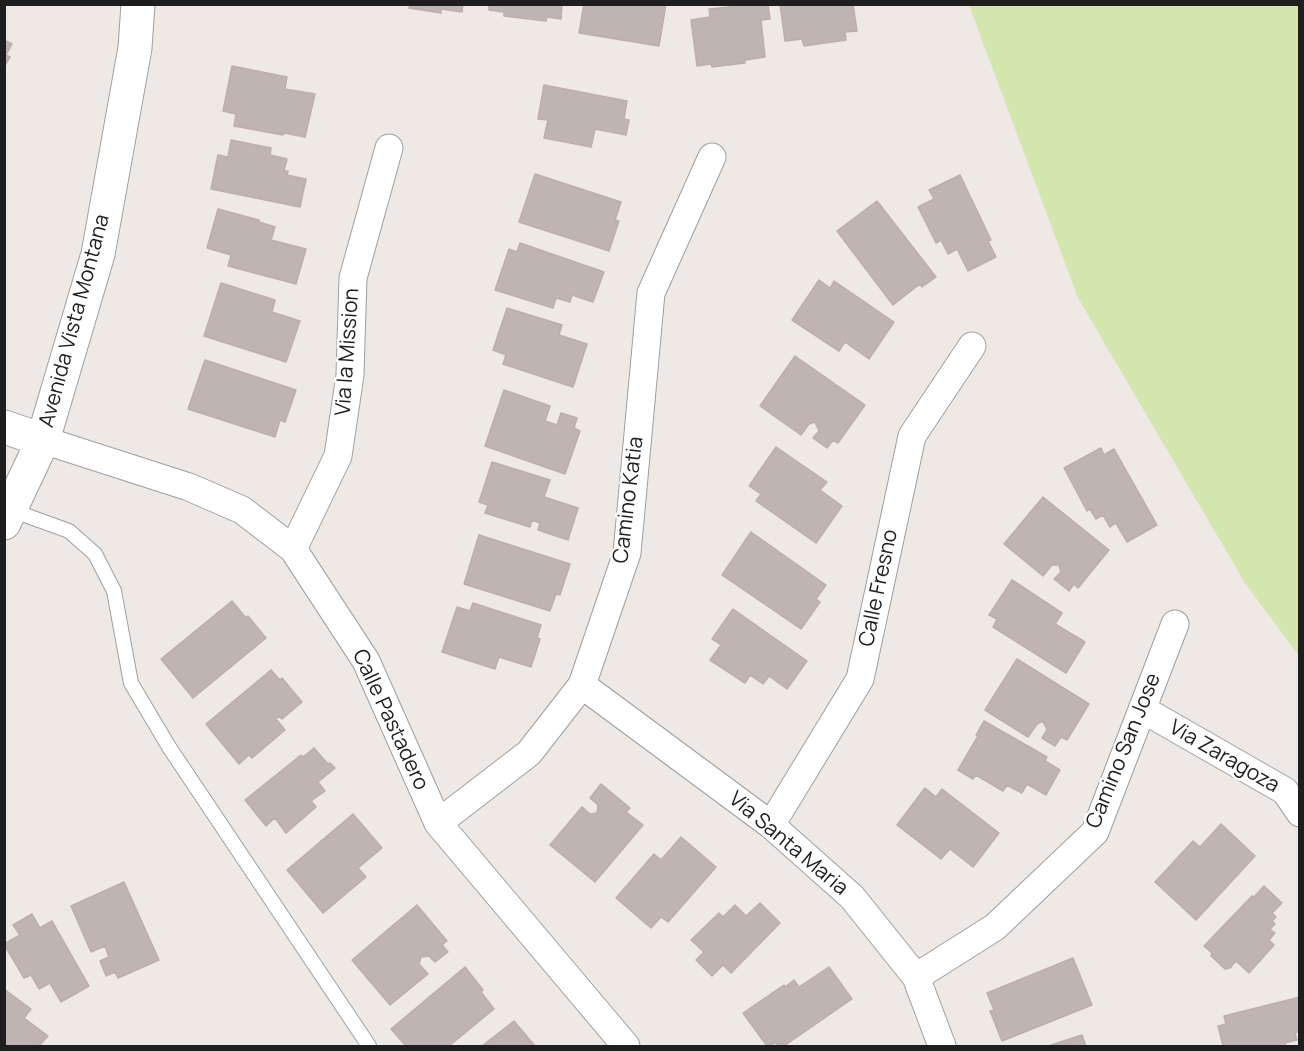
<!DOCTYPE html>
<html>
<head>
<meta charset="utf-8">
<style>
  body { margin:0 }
  #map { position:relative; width:1304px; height:1051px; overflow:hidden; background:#eee9e4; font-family:Manrope,sans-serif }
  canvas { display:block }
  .frame { position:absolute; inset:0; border:6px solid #1e1e1e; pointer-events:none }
</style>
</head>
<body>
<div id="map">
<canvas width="1304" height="1051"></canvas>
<div class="frame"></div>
</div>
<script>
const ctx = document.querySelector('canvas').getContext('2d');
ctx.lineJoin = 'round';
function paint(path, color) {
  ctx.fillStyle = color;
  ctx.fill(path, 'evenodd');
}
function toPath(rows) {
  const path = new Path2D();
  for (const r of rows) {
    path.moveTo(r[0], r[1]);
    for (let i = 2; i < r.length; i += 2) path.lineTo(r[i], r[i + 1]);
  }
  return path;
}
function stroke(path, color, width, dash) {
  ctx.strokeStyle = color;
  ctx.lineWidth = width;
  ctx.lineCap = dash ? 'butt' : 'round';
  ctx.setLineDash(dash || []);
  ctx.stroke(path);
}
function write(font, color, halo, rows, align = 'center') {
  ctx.font = font + ' Manrope,sans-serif';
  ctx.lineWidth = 5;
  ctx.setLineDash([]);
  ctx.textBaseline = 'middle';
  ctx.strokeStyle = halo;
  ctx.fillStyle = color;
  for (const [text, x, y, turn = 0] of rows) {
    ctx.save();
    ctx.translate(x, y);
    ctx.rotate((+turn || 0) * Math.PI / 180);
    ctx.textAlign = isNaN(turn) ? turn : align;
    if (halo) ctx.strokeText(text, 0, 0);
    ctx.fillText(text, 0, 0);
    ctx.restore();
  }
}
paint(toPath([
  [969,5,1299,5,1299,656,1245,583,1078,298]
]), '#d3e6ad');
const building = toPath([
  [410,4,463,4,462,12,441,9,441,13,409,8,410,4],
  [489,4,562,4,561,19,547,17,546,21,504,16,504,12,489,10,489,4],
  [584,4,666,4,659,46,579,33,584,4],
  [728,4,768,4,770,19,761,20,765,57,745,60,745,63,712,67,711,64,697,66,691,20,710,17,709,9,729,7,728,4],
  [780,4,853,4,857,31,845,32,846,40,804,46,802,39,785,41,780,4],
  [4,40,12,44,6,55,10,57,4,67,4,40],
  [232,66,287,77,285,89,315,94,305,137,284,133,283,135,234,126,236,114,223,111,232,66],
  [544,85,627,101,624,119,629,120,626,135,595,129,591,147,544,138,548,120,538,119,544,85],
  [231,140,271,148,270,155,287,159,284,171,288,171,287,175,306,179,300,207,211,189,218,155,228,157,231,140],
  [535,174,621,202,615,220,619,221,609,251,519,222,535,174],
  [960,175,991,240,988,241,996,257,968,271,957,249,948,254,941,240,936,243,918,207,934,199,929,190,960,175],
  [877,201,936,277,922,287,920,284,893,305,837,231,877,201],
  [218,209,259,220,259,222,275,227,271,240,306,249,296,284,228,266,231,255,207,248,218,209],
  [520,243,604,272,593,302,572,295,570,302,556,298,553,308,495,290,509,249,517,252,520,243],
  [819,280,830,288,834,281,894,322,869,359,845,342,839,351,792,320,819,280],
  [221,283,275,300,272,312,300,321,286,362,204,336,221,283],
  [507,308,562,325,559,335,587,344,573,387,503,364,506,355,493,350,507,308],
  [795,356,865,405,838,443,833,440,827,448,813,438,819,431,815,422,809,424,801,435,760,406,795,356],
  [205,360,296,390,285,422,280,420,275,437,188,409,205,360],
  [504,390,550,406,545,421,557,425,561,413,577,418,574,428,580,431,565,474,485,446,504,390],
  [776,447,827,482,820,490,842,506,816,543,756,501,761,494,749,486,776,447],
  [1101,448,1104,455,1114,449,1157,525,1127,542,1116,523,1110,527,1103,515,1096,519,1090,509,1087,511,1064,468,1101,448],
  [492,462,550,480,544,497,578,508,568,540,538,530,540,523,532,520,530,527,485,513,488,505,479,502,492,462],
  [1043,497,1109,550,1078,588,1074,584,1069,591,1054,579,1061,572,1059,565,1052,565,1043,576,1004,544,1043,497],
  [751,532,826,585,816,599,820,602,801,629,722,575,751,532],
  [479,535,570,564,560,595,556,594,550,611,464,584,479,535],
  [1012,580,1062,613,1055,624,1085,642,1066,673,993,627,997,619,989,615,1012,580],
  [232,601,246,618,248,616,266,638,193,698,161,659,232,601],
  [473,603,541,625,537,638,540,639,531,667,499,657,495,669,442,652,457,607,470,611,473,603],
  [733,609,807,661,787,689,769,676,763,684,750,675,745,683,710,660,721,645,712,639,733,609],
  [1017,659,1089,704,1067,740,1061,737,1055,746,1042,738,1047,730,1043,721,1037,724,1028,737,985,710,1017,659],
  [271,670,280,680,282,678,302,702,282,719,279,716,276,719,285,730,252,758,249,755,239,764,206,724,271,670],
  [984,721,1047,757,1045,761,1060,770,1046,795,1027,784,1022,793,1007,785,1003,791,976,775,973,779,958,770,978,736,976,735,984,721],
  [314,748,328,764,330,763,335,768,318,782,325,791,311,801,316,807,286,833,275,818,266,826,245,800,301,755,303,757,314,748],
  [601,784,630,808,626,812,643,825,595,882,550,845,582,807,590,814,597,813,598,805,590,798,601,784],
  [925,788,936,797,942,789,999,833,973,867,950,849,941,859,897,825,925,788],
  [353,814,382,848,358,868,366,877,323,913,287,870,353,814],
  [1221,824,1255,856,1196,920,1155,882,1193,841,1200,847,1221,824],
  [681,837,716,867,668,922,661,917,651,928,616,898,654,854,661,860,681,837],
  [124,882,159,960,118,978,115,972,106,976,100,961,109,957,105,946,91,952,71,906,124,882],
  [1264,886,1282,903,1272,913,1276,917,1272,921,1275,924,1270,929,1275,933,1269,940,1274,945,1249,973,1236,961,1230,968,1225,969,1211,956,1212,953,1204,946,1252,896,1254,897,1264,886],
  [760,903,780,923,731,973,723,965,712,976,696,960,704,952,691,940,719,913,723,917,735,905,746,916,760,903],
  [417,905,447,941,442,945,448,952,435,962,429,956,421,957,419,964,428,974,390,1005,352,960,417,905],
  [32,914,40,928,52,921,89,986,61,1002,50,983,39,989,31,975,24,978,4,944,20,935,13,925,32,914],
  [1073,958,1092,1005,1002,1041,990,1011,994,1010,987,993,1073,958],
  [465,967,483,990,481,992,494,1009,449,1046,406,1046,391,1029,465,967],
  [829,967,852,999,784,1046,778,1046,776,1043,767,1046,743,1013,784,985,785,987,794,980,799,987,829,967],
  [4,989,31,1009,24,1018,48,1036,39,1046,4,1046,4,989],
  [1300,997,1300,1031,1295,1033,1297,1040,1285,1043,1286,1046,1223,1046,1218,1026,1226,1024,1224,1016,1300,997],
  [514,1021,535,1046,482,1046,514,1021],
  [1082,1035,1086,1046,1048,1046,1082,1035]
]);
paint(building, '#bfb4b1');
stroke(building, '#bfaea7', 1.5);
const service = toPath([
  [11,510,69,531,95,554,114,591,131,683,169,747,369,1046]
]);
const minor = toPath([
  [43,440,189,487,242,510,293,549,366,661,438,823,626,1046],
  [293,549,338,456,350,375,353,278,389,148],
  [582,685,771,825,852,897,916,977,942,1046],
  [1142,709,1285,791,1300,813],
  [438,823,529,753,582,685,627,553,651,293,712,157],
  [771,825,860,679,912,436,972,346],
  [916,977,995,927,1095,832,1175,624]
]);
const tertiary = toPath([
  [4,427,43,440],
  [4,523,43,440,98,254,135,48,138,4]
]);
stroke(service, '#9f9f9f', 16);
stroke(minor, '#9f9f9f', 29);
stroke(tertiary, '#9f9f9f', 35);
stroke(service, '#fff', 14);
stroke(minor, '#fff', 27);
stroke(tertiary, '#fff', 33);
write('21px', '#1e1e1e', '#fff', [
  ["Avenida Vista Montana",75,321,-75],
  ["Via la Mission",348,352,-86],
  ["Camino Katia",629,500,-83],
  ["Calle Fresno",879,588,-78],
  ["Calle Pastadero",390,720,65],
  ["Camino San Jose",1124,751,-68],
  ["Via Zaragoza",1224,757,30],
  ["Via Santa Maria",788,844,40]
]);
</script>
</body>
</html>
